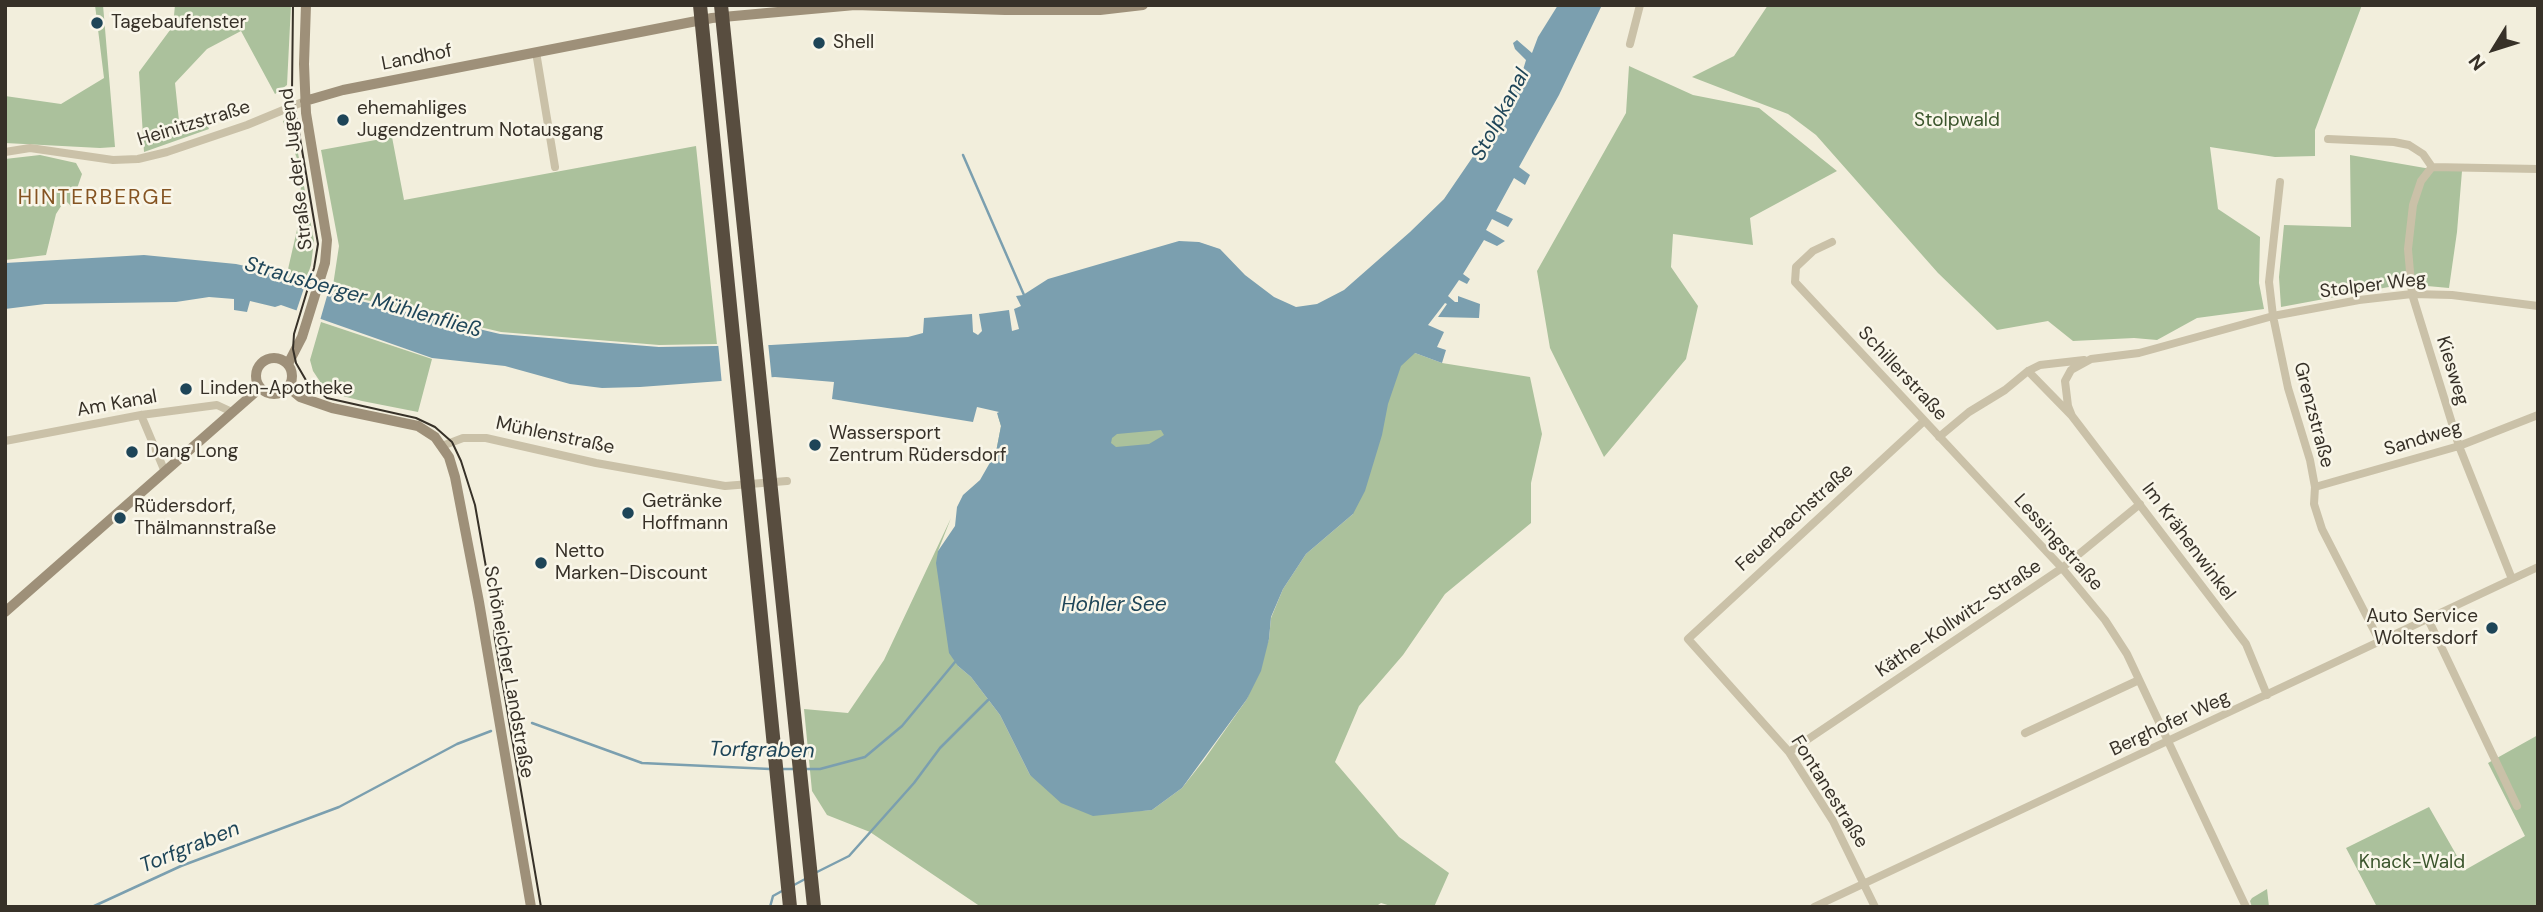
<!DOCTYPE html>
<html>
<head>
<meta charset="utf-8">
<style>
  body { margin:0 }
  #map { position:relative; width:2543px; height:912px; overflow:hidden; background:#f2eedc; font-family:"DM Sans",sans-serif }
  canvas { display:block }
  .frame { position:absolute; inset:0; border:7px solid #373128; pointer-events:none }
  .north { position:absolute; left:2459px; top:14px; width:70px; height:70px; -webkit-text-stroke:5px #f9f6e9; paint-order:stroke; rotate:232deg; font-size:19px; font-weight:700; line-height:28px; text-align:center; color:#373128 }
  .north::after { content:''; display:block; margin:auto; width:24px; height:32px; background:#373128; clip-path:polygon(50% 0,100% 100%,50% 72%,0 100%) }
</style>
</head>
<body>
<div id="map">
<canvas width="2543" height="912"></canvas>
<div class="frame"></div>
<div class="north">N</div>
</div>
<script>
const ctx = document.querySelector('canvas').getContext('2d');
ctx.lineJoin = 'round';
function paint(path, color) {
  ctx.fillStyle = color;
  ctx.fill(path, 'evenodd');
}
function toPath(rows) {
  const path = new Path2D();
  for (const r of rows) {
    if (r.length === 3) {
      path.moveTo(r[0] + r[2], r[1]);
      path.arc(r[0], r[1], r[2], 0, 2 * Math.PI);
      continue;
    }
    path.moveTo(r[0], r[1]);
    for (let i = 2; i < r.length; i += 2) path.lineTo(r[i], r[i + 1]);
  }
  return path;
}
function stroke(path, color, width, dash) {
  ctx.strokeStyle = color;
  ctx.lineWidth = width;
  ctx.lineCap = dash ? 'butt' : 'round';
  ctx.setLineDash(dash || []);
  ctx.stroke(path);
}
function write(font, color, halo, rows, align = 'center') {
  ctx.font = font + ' "DM Sans",sans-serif';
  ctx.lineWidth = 5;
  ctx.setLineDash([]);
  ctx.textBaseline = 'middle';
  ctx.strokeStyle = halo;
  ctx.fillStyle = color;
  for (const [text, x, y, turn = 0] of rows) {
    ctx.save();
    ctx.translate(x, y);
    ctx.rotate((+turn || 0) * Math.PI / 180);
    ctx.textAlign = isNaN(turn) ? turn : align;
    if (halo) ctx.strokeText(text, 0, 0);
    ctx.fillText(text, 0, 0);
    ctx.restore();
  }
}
paint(toPath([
  [95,5,103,5,115,147,100,148,5,143,5,96,61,104,104,78],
  [175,5,291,5,287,85,275,94,241,31,207,49,175,83,179,121,204,118,209,129,144,152,139,72,173,26],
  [1768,5,2362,5,2315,130,2315,156,2275,157,2210,147,2218,209,2260,237,2259,283,2264,309,2197,318,2157,340,2134,338,2073,341,2048,321,1997,330,1938,273,1816,135,1788,114,1692,77,1734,56],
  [1629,66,1693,95,1759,108,1837,171,1750,218,1753,245,1673,234,1671,267,1698,306,1686,359,1604,457,1550,348,1537,271,1626,113],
  [289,118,292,120,314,241,311,265,305,283,286,278,299,221,301,184,299,164,283,121],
  [392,137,404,200,696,146,717,344,659,345,501,332,332,292,339,246,321,150],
  [40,155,76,163,82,174,71,206,65,200,56,214,46,255,5,260,5,159],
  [2350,155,2425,168,2462,171,2457,232,2449,288,2405,284,2281,307,2279,277,2284,225,2351,227],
  [321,322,432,359,418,412,362,401,335,394,325,389,313,371,310,360],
  [1415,353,1442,363,1530,377,1542,434,1531,483,1531,523,1445,594,1403,655,1359,706,1335,762,1399,837,1449,873,1434,907,1394,907,1381,903,1375,907,981,907,870,832,827,815,812,791,804,709,848,713,884,660,951,518,938,551,958,666,971,677,1000,715,1030,775,1124,812,1152,810,1182,788,1204,760,1247,699,1269,639,1271,618,1283,589,1306,554,1353,514,1301,444,996,452,1001,426,998,416],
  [2538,735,2538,907,2377,907,2346,848,2429,807,2465,870,2525,836,2488,763],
  [2267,889,2269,907,2252,907,2250,901,2252,898]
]), '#abc19c');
paint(toPath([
  [1558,5,1602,5,1559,95,1519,167,1530,175,1525,185,1514,178,1496,211,1513,219,1508,227,1492,219,1486,230,1505,241,1497,246,1484,240,1463,274,1470,279,1467,284,1459,280,1448,296,1455,302,1458,302,1458,296,1480,304,1479,318,1438,317,1447,304,1445,303,1428,325,1444,332,1437,347,1446,350,1442,363,1415,353,1401,366,1388,404,1382,435,1365,491,1353,514,1306,554,1283,589,1271,617,1269,639,1261,671,1247,699,1182,788,1152,810,1093,816,1061,803,1030,775,1000,715,971,677,958,666,949,653,936,563,938,551,955,526,957,507,963,495,980,480,996,452,1001,426,997,413,999,412,977,407,973,422,832,399,834,382,775,377,640,387,602,388,570,384,505,366,432,358,281,305,275,307,250,301,247,312,234,310,234,299,209,297,176,302,45,304,5,309,5,263,144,255,236,264,254,268,335,295,500,334,659,347,771,345,908,337,923,333,924,318,972,314,973,332,978,335,982,331,979,314,1009,310,1012,331,1019,329,1014,309,1021,306,1016,296,1023,295,1048,279,1179,241,1199,242,1220,249,1245,275,1274,297,1296,307,1317,304,1344,290,1410,232,1444,199,1498,120,1523,70,1526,60,1515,49,1513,43,1517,40,1532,53,1538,37],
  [1161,430,1164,435,1149,444,1116,447,1111,443,1112,438,1117,434]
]), '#7b9faf');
paint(toPath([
  [306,282,329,289,319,324,295,315],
  [768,342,772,381,722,385,718,343]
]), '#f2eedc');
stroke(toPath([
  [963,155,1024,295],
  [532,723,642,763,770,769],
  [780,769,795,769],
  [805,769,820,769,865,757,902,726,955,662],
  [815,873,849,856,914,783,940,748,988,700],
  [794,885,807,878],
  [92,907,181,866,339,807,457,744,491,731],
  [770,907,773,896,782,891]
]), '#7b9faf', 2.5);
stroke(toPath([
  [1630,44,1640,5],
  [536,52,555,167],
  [2328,139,2394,142,2409,145,2423,154,2432,167,2538,169],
  [5,152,30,148,113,160,138,159,167,152,247,125,305,101],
  [2432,167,2421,181,2413,205,2408,249,2412,294,2459,446,2512,579],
  [2280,182,2269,282,2273,316,2288,388,2310,460,2315,487,2314,504,2322,529,2380,642],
  [1832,242,1813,251,1796,267,1795,282,2062,568,2105,620,2127,654,2246,907],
  [2028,371,2072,416,2246,644,2267,695],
  [141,415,165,472],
  [2072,416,2068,406,2065,381,2071,370,2091,359,2139,353,2273,316,2359,300,2412,294,2452,295,2538,306],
  [1939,437,1969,412,2005,390,2028,371,2040,365,2084,360],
  [5,441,141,415,217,405,232,412],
  [442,446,463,438,486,438,596,463,725,486,787,481],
  [2315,487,2459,446,2538,415],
  [2428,619,2517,806],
  [2025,733,2139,680],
  [1789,752,2062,568,2140,504],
  [1814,907,2538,567],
  [1875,907,1833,821,1789,752,1688,639,1924,421]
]), '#cac1a8', 8);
stroke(toPath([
  [305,101,343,90,712,18,855,5,1005,10,1100,10,1143,5],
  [274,376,18],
  [288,364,302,337,325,263,327,240,306,113,304,64,306,5],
  [288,387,300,397,332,408,418,426,435,437,449,457,455,477,479,602,531,907],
  [5,612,260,388]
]), '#9e9079', 10);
stroke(toPath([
  [293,5,292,91,318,244,314,268,294,334,293,349,296,363,307,382,327,398,416,418,435,427,452,442,461,461,475,505,493,607,495,640],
  [494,633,541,907]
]), '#373128', 2);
stroke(toPath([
  [700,5,790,907],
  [721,5,814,907]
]), '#584d3f', 14);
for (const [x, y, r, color] of [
  [97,23,7,"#1e4558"],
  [819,43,7,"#1e4558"],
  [343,120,7,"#1e4558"],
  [186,389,7,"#1e4558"],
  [815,445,7,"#1e4558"],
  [132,452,7,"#1e4558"],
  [628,513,7,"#1e4558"],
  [120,518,7,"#1e4558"],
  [541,563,7,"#1e4558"],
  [2492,628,7,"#1e4558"]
]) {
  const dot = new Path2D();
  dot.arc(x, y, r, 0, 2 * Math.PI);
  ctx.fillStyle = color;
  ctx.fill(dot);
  stroke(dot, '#f9f6e9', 2.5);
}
write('19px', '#373128', '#f9f6e9', [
  ["Tagebaufenster",111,23],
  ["Shell",833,43],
  ["ehemahliges",357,109],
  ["Jugendzentrum Notausgang",357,131],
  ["Linden-Apotheke",200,389],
  ["Wassersport",829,434],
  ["Zentrum Rüdersdorf",829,456],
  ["Dang Long",146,452],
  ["Getränke",642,502],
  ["Hoffmann",642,524],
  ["Rüdersdorf,",134,507],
  ["Thälmannstraße",134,529],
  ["Netto",555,552],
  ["Marken-Discount",555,574],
  ["Auto Service",2478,617,"right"],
  ["Woltersdorf",2478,639,"right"]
], 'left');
write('19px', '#373128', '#f9f6e9', [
  ["Landhof",417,58,-11],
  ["Heinitzstraße",194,124,-17],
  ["Straße der Jugend",297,169,-97],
  ["Stolper Weg",2373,286,-7],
  ["Kiesweg",2452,371,73],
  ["Schillerstraße",1902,374,47],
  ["Am Kanal",117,404,-10],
  ["Grenzstraße",2313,415,75],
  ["Mühlenstraße",555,436,12],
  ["Sandweg",2423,439,-17],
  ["Feuerbachstraße",1795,518,-42],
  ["Im Krähenwinkel",2188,542,53],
  ["Lessingstraße",2058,543,48],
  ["Käthe-Kollwitz-Straße",1959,619,-34],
  ["Schöneicher Landstraße",508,672,80],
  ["Berghofer Weg",2170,724,-25],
  ["Fontanestraße",1829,792,58]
]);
write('19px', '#3b552c', '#f9f6e9', [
  ["Stolpwald",1957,121],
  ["Knack-Wald",2412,863]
]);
write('italic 21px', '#1e4558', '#f9f6e9', [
  ["Stolpkanal",1501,115,-62],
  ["Strausberger Mühlenfließ",363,298,16],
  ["Hohler See",1114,605],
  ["Torfgraben",762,751,1],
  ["Torfgraben",190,848,-22]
]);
ctx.letterSpacing = '2px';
write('21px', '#855422', '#f9f6e9', [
  ["HINTERBERGE",96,198]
]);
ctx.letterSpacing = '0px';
</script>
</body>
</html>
